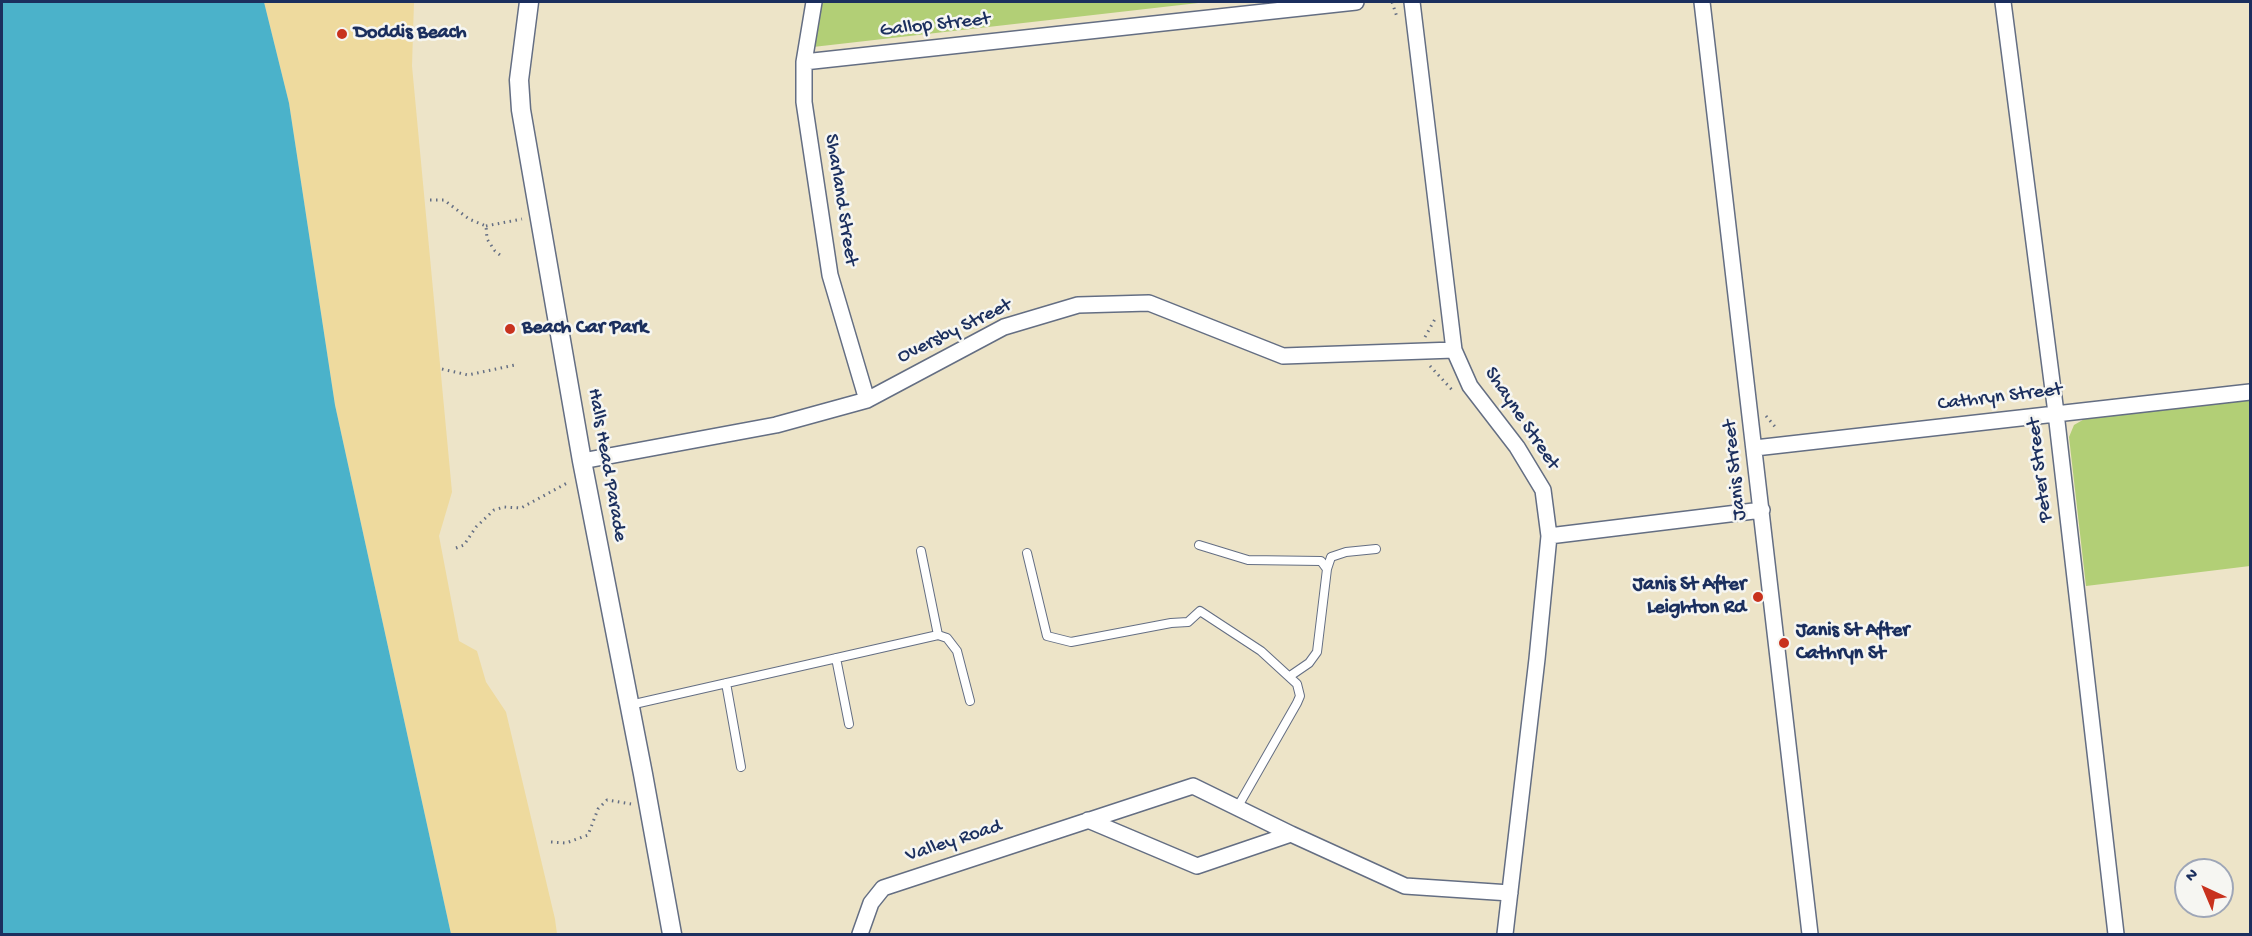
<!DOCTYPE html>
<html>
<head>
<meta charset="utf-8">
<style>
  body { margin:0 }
  #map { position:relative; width:2252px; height:936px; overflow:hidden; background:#ede4c8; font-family:"Gochi Hand",sans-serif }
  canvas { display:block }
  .frame { position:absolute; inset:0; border:3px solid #1b2f5e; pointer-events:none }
  .north { position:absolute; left:2174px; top:858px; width:60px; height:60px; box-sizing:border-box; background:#f6f6f2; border:2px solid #9ea6b7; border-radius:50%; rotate:316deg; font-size:16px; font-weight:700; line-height:24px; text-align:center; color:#1b2f5e }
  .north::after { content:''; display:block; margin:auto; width:21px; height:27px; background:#c8321e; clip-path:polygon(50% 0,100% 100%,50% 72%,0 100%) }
</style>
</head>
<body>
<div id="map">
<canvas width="2252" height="936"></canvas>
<div class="frame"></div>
<div class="north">N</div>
</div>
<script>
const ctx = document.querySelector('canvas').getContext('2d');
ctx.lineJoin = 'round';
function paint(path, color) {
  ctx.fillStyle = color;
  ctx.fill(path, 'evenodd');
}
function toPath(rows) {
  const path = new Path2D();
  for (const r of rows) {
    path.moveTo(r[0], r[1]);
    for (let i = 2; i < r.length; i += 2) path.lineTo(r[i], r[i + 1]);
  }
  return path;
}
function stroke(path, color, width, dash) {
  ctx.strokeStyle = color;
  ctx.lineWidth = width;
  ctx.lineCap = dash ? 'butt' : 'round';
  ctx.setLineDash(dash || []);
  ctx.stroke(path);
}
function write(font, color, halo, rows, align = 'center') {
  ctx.font = font + ' "Gochi Hand",sans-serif';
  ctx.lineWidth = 5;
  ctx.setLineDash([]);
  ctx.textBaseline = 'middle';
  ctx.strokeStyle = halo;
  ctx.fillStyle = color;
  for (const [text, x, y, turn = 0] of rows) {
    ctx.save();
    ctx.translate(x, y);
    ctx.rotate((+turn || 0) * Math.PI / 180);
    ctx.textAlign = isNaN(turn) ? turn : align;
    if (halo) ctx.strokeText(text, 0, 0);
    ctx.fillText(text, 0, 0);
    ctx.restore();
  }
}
paint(toPath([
  [822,2,1207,2,813,47],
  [2250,400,2250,566,2086,586,2069,437,2074,425,2088,417]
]), '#b2cf76');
paint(toPath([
  [264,2,414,2,412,66,452,492,439,536,459,641,477,651,486,682,506,712,555,919,557,934,451,934,335,405,289,103]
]), '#eeda9e');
paint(toPath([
  [2,2,264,2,289,103,335,405,451,934,2,934]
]), '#4bb2ca');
const service = toPath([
  [1199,545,1248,560,1321,561,1327,569,1317,652,1309,663,1290,676],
  [921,551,938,635],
  [1027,553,1047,636,1071,642,1171,623,1188,622,1200,611,1261,651,1297,684,1300,696,1297,703,1237,808],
  [1327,569,1331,557,1346,552,1376,549],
  [836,658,849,724],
  [726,683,741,767],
  [630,705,938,635,947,638,957,651,970,701]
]);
const minor = toPath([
  [814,2,804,62,804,102,830,275,867,400],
  [1412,2,1454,350,1470,386,1517,447,1543,490,1549,536,1537,659,1505,934],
  [1702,2,1810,934],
  [2003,2,2056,413,2116,934],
  [804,62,1356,2],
  [1755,448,2250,392],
  [582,461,776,425,867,400,1004,327,1078,305,1149,303,1283,356,1454,350],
  [1549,536,1762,510],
  [1088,820,1197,866,1291,834],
  [860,934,871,903,883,888,1193,786,1291,834,1405,886,1510,893]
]);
const tertiary = toPath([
  [529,2,519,80,521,110,582,461,643,774,672,934]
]);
stroke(service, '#646e83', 10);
stroke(minor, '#646e83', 18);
stroke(tertiary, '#646e83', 21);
stroke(toPath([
  [1392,2,1397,17],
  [430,200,444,200,469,219,486,226,487,239,495,251,500,255],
  [486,226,522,219],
  [1425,337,1435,319],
  [1430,366,1454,392],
  [442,369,468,375,515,365],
  [1766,416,1777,429],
  [456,548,464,545,476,527,494,510,504,507,521,508,569,482],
  [551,842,566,843,588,835,598,809,607,800,631,804]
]), '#646e83', 3, [1.5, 4.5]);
stroke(service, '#fff', 8);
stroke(minor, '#fff', 15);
stroke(tertiary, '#fff', 18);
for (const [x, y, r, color] of [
  [342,34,6,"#c8321e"],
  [510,329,6,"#c8321e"],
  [1758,597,6,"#c8321e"],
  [1784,643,6,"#c8321e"]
]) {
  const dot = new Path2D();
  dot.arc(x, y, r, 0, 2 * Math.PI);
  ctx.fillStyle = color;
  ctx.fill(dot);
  stroke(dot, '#f6f6f2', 2);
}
write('20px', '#1b2f5e', '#f6f6f2', [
  ["Gallop Street",935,26,-6],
  ["Sharland Street",840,200,81],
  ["Oversby Street",955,332,-26],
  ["Cathryn Street",2000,398,-7],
  ["Shayne Street",1521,419,56],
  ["Halls Head Parade",606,465,80],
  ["Janis Street",1736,470,-96],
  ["Peter Street",2041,470,-97],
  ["Valley Road",954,842,-18]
]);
write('bold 20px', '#1b2f5e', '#f6f6f2', [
  ["Doddis Beach",354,34],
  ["Beach Car Park",522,329],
  ["Janis St After",1746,586,"right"],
  ["Leighton Rd",1746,609,"right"],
  ["Janis St After",1796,632],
  ["Cathryn St",1796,655]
], 'left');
</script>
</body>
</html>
